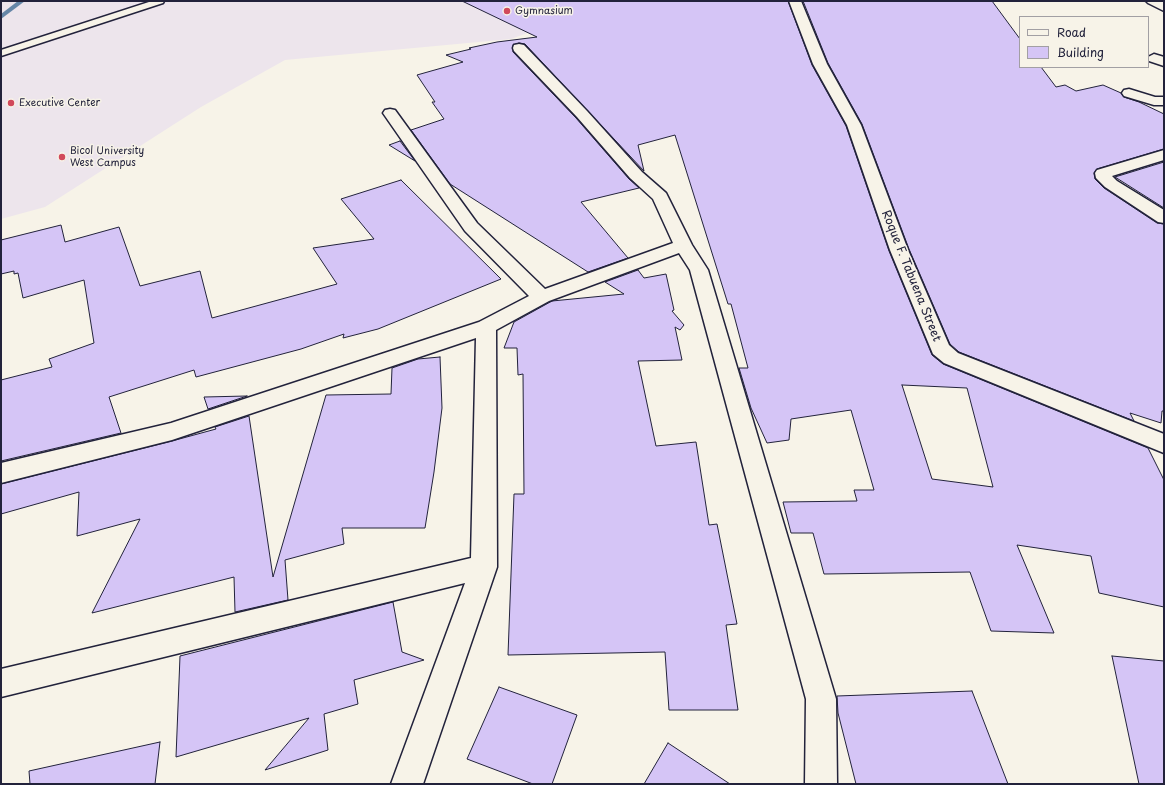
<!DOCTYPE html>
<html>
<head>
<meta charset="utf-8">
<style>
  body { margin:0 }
  #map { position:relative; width:1165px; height:785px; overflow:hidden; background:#f7f3e8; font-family:"Playpen Sans",sans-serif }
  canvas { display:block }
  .frame { position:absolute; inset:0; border:2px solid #22223b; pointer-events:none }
  .legend { position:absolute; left:1019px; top:16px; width:130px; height:52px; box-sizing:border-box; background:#f7f3e8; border:1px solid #a29fa3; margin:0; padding:5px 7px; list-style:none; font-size:12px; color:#22223b }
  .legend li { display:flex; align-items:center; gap:8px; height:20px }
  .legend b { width:20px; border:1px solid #a29fa3 }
</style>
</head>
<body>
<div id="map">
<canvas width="1165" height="785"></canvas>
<div class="frame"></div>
<ul class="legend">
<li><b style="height:5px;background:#f7f3e8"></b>Road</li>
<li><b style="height:11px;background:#d5c5f6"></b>Building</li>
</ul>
</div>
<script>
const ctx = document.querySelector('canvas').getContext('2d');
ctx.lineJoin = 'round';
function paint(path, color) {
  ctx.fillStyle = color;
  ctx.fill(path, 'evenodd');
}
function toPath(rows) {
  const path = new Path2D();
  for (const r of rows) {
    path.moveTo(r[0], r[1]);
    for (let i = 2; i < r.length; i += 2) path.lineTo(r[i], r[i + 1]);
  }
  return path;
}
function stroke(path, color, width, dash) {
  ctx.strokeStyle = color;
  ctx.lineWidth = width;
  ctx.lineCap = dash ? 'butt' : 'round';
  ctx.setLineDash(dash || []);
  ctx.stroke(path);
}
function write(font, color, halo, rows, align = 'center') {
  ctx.font = font + ' "Playpen Sans",sans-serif';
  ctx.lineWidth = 3;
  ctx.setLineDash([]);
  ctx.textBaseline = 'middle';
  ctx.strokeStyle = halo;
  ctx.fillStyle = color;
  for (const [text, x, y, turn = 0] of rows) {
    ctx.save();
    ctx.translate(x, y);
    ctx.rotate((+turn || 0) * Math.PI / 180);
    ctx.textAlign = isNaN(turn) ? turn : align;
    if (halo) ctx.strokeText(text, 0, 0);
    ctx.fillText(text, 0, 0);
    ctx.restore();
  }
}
paint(toPath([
  [1,1,615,1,511,39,285,60,201,107,45,207,1,219]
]), '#ede5ec');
paint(toPath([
  [18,1,25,1,1,19,1,14,18,1]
]), '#6586a7');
const building = toPath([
  [462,1,788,1,812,65,846,126,889,251,932,355,943,364,1148,448,1164,480,1164,607,1099,593,1091,556,1017,545,1054,633,991,631,970,572,824,574,813,533,791,533,783,502,857,501,854,490,874,490,851,410,791,419,789,440,767,443,751,408,739,368,748,368,731,304,728,304,675,135,638,145,644,171,525,44,519,43,513,45,513,52,576,118,629,179,639,188,581,202,628,258,588,272,450,184,411,130,444,119,432,102,435,102,417,75,463,62,446,55,471,49,469,48,497,42,537,37,462,1],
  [902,385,967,388,993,487,932,479,902,385],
  [803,1,992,1,1020,39,1020,67,1041,67,1056,87,1065,85,1076,91,1103,85,1121,93,1124,97,1139,102,1164,114,1164,149,1097,169,1094,173,1095,179,1104,188,1157,223,1164,224,1164,411,1162,411,1161,423,1130,413,1134,421,959,352,950,344,909,249,862,124,828,63,803,1],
  [400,141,415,161,389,145,400,141],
  [1164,162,1164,208,1115,177,1164,162],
  [401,180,501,279,378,329,343,338,344,334,301,349,196,377,194,370,109,397,121,433,1,461,1,380,52,367,49,359,94,343,84,280,23,298,18,273,14,274,14,271,1,274,1,240,61,225,65,242,119,227,140,286,200,271,212,318,337,284,313,248,374,239,341,199,401,180],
  [638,270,644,278,666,274,674,310,672,311,684,325,680,330,675,327,682,360,638,361,656,446,696,442,709,525,717,524,737,624,726,625,738,710,669,710,665,652,508,655,514,494,524,494,523,374,518,375,517,348,504,348,514,322,552,301,624,294,605,282,638,270],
  [440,357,442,408,434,472,425,528,342,528,344,544,285,560,288,600,235,612,234,577,92,613,140,519,77,536,79,492,1,514,1,484,172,441,216,429,215,427,249,416,273,577,326,395,391,394,392,368,418,359,440,357],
  [247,396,208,409,204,397,247,396],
  [393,602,402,652,424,660,354,680,358,704,324,714,328,750,265,770,309,718,176,757,180,656,393,602],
  [1112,656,1164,661,1164,784,1139,784,1112,656],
  [499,687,577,715,552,784,533,784,467,759,499,687],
  [972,691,1008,784,856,784,838,713,837,696,972,691],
  [160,742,155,784,30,784,29,771,160,742],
  [668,743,730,784,644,784,668,743]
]);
paint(building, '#d5c5f6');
stroke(building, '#22223b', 1);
const lane = toPath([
  [152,1,164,1,163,3,1,56,1,50,152,1]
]);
const street = toPath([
  [789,1,801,1,827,64,861,125,908,250,949,345,958,353,1164,434,1164,453,944,363,933,354,890,250,847,125,813,64,789,1],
  [1146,1,1161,1,1164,2,1164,11,1148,3,1146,1],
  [519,44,524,45,587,111,642,172,666,193,692,245,708,270,836,699,837,784,805,784,806,699,690,270,679,253,549,301,496,330,497,567,423,784,391,784,465,583,1,697,1,669,471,558,476,338,172,440,1,483,1,463,171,423,479,322,529,296,465,231,383,113,385,110,390,109,395,110,477,223,545,289,673,243,653,199,630,178,577,117,514,51,513,48,514,45,519,44],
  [1154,54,1164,57,1164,66,1149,61,1148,57,1154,54],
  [1129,89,1155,97,1164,97,1164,105,1154,105,1124,96,1122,93,1124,90,1129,89],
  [1164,150,1164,160,1112,176,1117,181,1164,210,1164,223,1158,222,1105,187,1096,178,1095,173,1097,170,1164,150]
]);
stroke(lane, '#22223b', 3);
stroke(street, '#22223b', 3);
paint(lane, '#f7f3e8');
paint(street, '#f7f3e8');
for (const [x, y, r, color] of [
  [507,11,4,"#d1495b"],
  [11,103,4,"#d1495b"],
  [62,157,4,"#d1495b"]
]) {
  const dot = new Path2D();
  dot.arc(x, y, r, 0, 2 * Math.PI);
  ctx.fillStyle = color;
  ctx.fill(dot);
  stroke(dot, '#f7f3e8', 1.5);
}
write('10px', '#22223b', '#f7f3e8', [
  ["Gymnasium",515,11],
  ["Executive Center",19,103],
  ["Bicol University",70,151],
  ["West Campus",70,163]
], 'left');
write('12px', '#22223b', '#f7f3e8', [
  ["Roque F. Tabuena Street",911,276,68]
]);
</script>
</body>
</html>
